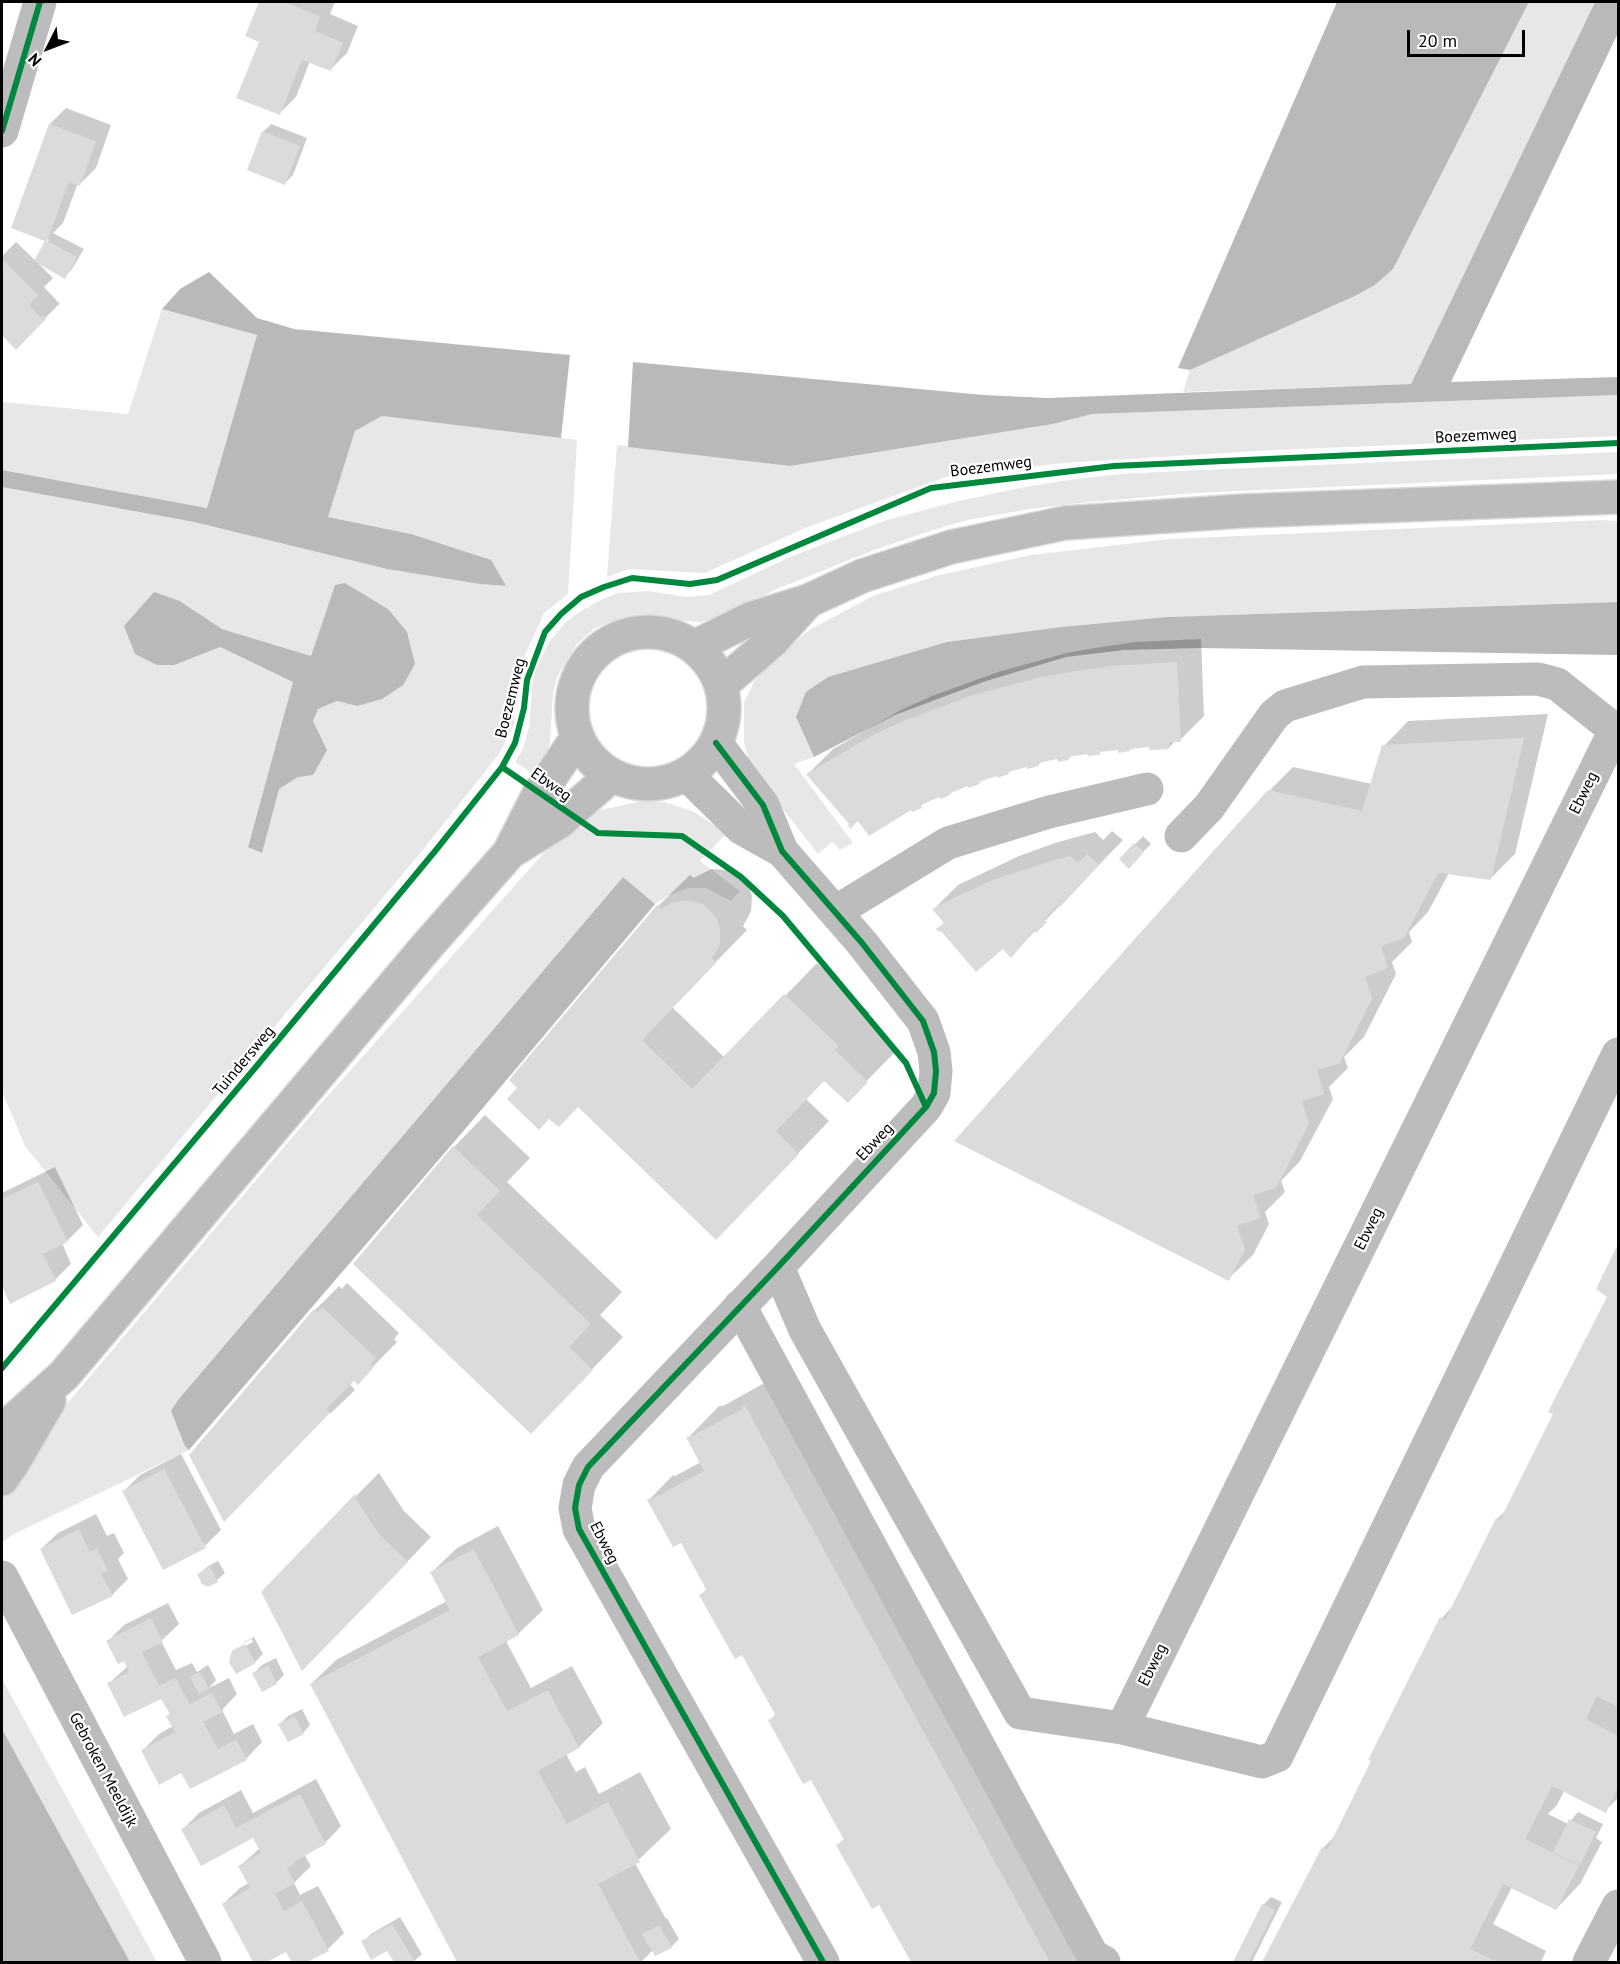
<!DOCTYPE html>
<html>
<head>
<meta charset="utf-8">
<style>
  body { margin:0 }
  #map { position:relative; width:1620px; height:1964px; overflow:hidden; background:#fff; font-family:"PT Sans",sans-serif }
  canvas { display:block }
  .frame { position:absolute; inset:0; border:3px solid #000; pointer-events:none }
  .north { position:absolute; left:18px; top:18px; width:60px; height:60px; -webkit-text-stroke:4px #fff; paint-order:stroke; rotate:228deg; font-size:16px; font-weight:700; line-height:24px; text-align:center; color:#000 }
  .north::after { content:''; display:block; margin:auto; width:21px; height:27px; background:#000; clip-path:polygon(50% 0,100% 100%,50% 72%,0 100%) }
  .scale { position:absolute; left:1407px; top:30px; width:118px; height:27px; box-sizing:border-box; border:3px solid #000; border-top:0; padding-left:8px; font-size:18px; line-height:21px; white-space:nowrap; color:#000; -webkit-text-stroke:4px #fff; paint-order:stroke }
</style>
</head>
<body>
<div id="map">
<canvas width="1620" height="1964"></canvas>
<div class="frame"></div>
<div class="north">N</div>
<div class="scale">20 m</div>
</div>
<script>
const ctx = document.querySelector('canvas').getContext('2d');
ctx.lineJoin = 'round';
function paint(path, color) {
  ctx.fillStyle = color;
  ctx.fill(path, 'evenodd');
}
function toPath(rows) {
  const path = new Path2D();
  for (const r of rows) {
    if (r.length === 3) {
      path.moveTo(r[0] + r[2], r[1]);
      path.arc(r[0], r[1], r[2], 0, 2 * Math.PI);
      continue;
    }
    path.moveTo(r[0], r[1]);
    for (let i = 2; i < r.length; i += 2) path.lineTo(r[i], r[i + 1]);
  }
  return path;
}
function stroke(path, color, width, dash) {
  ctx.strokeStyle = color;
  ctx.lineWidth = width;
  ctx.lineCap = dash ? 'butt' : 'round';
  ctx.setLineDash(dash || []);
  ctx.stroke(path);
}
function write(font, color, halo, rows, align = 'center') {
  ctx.font = font + ' "PT Sans",sans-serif';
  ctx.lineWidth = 4.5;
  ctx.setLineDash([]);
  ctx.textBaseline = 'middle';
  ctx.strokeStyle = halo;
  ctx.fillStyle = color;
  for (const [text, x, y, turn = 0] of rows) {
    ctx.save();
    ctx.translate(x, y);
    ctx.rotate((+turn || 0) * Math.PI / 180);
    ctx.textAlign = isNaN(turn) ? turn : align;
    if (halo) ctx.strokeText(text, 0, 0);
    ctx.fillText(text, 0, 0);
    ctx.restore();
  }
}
paint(toPath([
  [1529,2,1595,2,1411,384,1183,392,1190,370,1357,295,1375,285,1393,269],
  [162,309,257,335,207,508,2,470,2,402,128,414],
  [1618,395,1618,436,1273,450,1063,463,946,477,805,528,705,573,629,569,607,577,617,445,790,466,1053,424,1092,414],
  [382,416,577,440,568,594,544,613,517,673,514,724,499,754,422,851,98,1237,25,1146,2,1091,2,487,194,522,387,569,480,584,505,586,411,534,328,517,355,431],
  [335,585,357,706,337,701,318,709,313,721,298,777,279,789,248,846,293,682,220,647,181,601,222,629,311,656],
  [1618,452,1618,474,1194,493,1081,503,1030,509,967,520,930,531,874,550,777,589,716,618,701,622,684,621,646,614,633,615,605,624,594,629,577,644,557,677,553,693,550,742,544,762,535,775,515,762,522,751,529,728,533,681,536,669,549,642,566,622,579,612,601,600,618,593,648,591,686,597,709,595,790,557,884,521,954,502,1020,488,1068,480,1120,474,1181,471],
  [1603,520,1618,521,1618,602,1167,617,1061,627,947,642,796,717,814,757,794,764,853,843,840,850,832,842,818,854,762,782,748,759,744,742,744,703,754,682,770,662,811,629,873,596,936,576,1031,555,1170,539],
  [638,802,665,802,692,811,727,833,700,861,740,891,731,901,706,888,688,888,668,896,655,904,623,877,178,1400,185,1446,189,1450,14,1534,2,1542,2,1496,49,1425,317,1108,557,838,591,812],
  [2,1679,157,1962,130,1962,2,1729]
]), '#e7e7e7');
paint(toPath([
  [1337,2,1529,2,1393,269,1375,285,1357,295,1190,370,1178,368],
  [1595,2,1618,2,1618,33,1451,382,1618,377,1618,395,1092,414,1053,424,790,466,628,447,633,362,983,395,1048,398,1411,384],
  [209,272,257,318,294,329,570,355,561,438,382,416,355,431,328,517,411,534,491,560,506,586,480,584,387,569,194,522,2,487,2,470,207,508,257,335,162,309,180,289],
  [345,583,388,609,407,632,415,664,403,685,382,699,357,706,337,701,318,709,313,721,327,750,313,775,298,777,279,789,262,853,248,847,293,682,220,647,174,665,157,665,135,654,124,626,154,592,180,601,222,629,311,656,335,585],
  [1618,602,1618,655,1200,648,1124,650,1066,657,983,682,895,715,814,757,796,717,806,692,828,677,947,642,1061,627,1167,617],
  [623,877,655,904,460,1135,189,1450,185,1446,171,1411,178,1400],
  [2,1729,130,1962,2,1962]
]), '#b9b9b9');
paint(toPath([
  [261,2,335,2,330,14,358,26,347,53,331,69,310,61,296,97,279,114,261,41,247,35],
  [66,108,111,125,96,168,80,184,78,183,63,223,53,233,84,249,72,269,65,277,38,263,53,278,44,287,59,303,61,302,16,348,2,333,2,256,16,242,36,261,49,240,13,227,50,124],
  [271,124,307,138,293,175,285,183,263,132],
  [1201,639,1204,716,1180,740,1175,741,1169,748,1150,746,1132,747,1130,750,1120,748,1102,750,1099,753,1089,752,1072,755,1068,759,1058,758,1042,761,1038,765,1027,765,1012,769,1008,773,998,774,983,779,979,783,969,784,954,789,950,794,940,795,912,810,911,808,859,819,851,824,808,774,833,749,901,710,932,696,998,672,1067,653,1101,647,1136,642],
  [1548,714,1515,854,1491,878,1449,873,1428,912,1409,932,1412,942,1392,962,1396,974,1364,1037,1344,1057,1348,1068,1329,1087,1333,1099,1300,1161,1281,1181,1285,1192,1265,1212,1269,1224,1253,1255,1228,1279,1269,791,1293,767,1372,784,1384,746,1408,721],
  [1112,831,1123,840,1011,956,1003,947,946,922,934,909,958,885,1019,856,1055,843,1095,832,1103,840],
  [1143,836,1151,844,1129,866,1121,859],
  [711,869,727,870,735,873,741,878,750,890,752,896,751,911,743,926,747,930,672,1007,725,1058,817,963,870,1013,866,1018,898,1049,848,1100,825,1079,806,1099,829,1121,748,1206,578,1105,658,906,690,875,694,878],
  [485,1115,530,1158,507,1182,622,1292,600,1315,623,1337,563,1400,355,1263,454,1147],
  [55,1167,83,1225,67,1241,62,1243,71,1264,55,1280,11,1302,2,1282,2,1193],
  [1618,1247,1618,1798,1605,1811,1564,1791,1557,1805,1548,1814,1568,1824,1578,1812,1603,1824,1596,1838,1602,1842,1580,1884,1556,1909,1512,1887,1493,1924,1546,1951,1541,1962,1264,1962,1323,1848,1336,1835,1374,1759,1371,1757,1442,1618,1453,1606,1497,1519,1509,1507,1555,1414,1609,1296,1598,1289],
  [347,1283,399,1333,394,1339,397,1342,357,1383,354,1379,350,1384,355,1390,331,1413,328,1413,249,1496,315,1310,339,1286,342,1289],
  [770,1380,1088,1962,913,1962,880,1903,838,1845,845,1838,811,1778,770,1720,776,1714,743,1653,701,1595,707,1589,681,1541,649,1500,673,1475,675,1476,701,1462,688,1438,719,1406,723,1406],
  [181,1454,221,1530,205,1546,124,1491,140,1475],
  [379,1473,404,1511,431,1537,327,1645,355,1497],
  [96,1514,107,1536,114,1533,124,1553,118,1559,128,1579,112,1595,41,1549,58,1533],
  [498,1526,543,1610,518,1634,506,1641,531,1688,572,1666,603,1723,579,1747,566,1754,576,1772,585,1767,599,1794,640,1772,671,1829,635,1863,666,1919,667,1918,679,1939,671,1947,653,1950,641,1962,459,1962,311,1684,336,1660,447,1601,432,1572,457,1548],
  [218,1561,225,1573,217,1580,199,1575,207,1567],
  [168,1603,179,1624,161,1641,176,1670,192,1663,197,1672,208,1665,216,1680,209,1688,229,1678,237,1694,222,1710,234,1734,253,1724,262,1742,246,1759,182,1771,143,1750,159,1734,173,1726,171,1714,162,1697,108,1684,128,1666,125,1659,108,1641,124,1625],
  [254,1637,263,1654,255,1662,233,1652,238,1647,238,1650,253,1642,252,1639,239,1645],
  [276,1658,284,1675,276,1683,254,1673,262,1665],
  [302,1709,310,1725,303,1733,280,1724,288,1716],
  [316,1779,341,1826,325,1843,304,1854,311,1866,294,1883,300,1895,318,1886,344,1933,328,1949,303,1962,293,1962,287,1950,263,1962,254,1962,223,1904,240,1888,249,1883,240,1866,260,1848,254,1836,183,1829,199,1813,241,1790,253,1813],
  [1271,1897,1282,1902,1252,1962,1234,1962,1263,1905],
  [400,1917,422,1954,413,1962,396,1962,388,1949,363,1942,371,1934]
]), '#0003');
paint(toPath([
  [259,2,284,2,320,16,315,31,343,43,331,71,302,60,280,115,236,98,259,42,245,36],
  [49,124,96,141,80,186,69,182,47,241,77,257,65,279,34,261,45,241,11,228],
  [262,131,300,146,285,185,247,170],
  [2,259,38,295,29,305,41,318,43,316,46,319,16,350,2,335],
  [1177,662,1181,742,1169,742,1169,749,1150,750,1149,747,1130,749,1130,751,1118,753,1118,750,1099,752,1100,755,1088,756,1087,754,1068,757,1069,760,1058,762,1057,759,1038,763,1039,766,1027,769,1027,767,1008,772,1009,774,997,778,997,776,979,782,980,784,968,788,968,786,950,793,950,795,941,799,939,797,921,805,922,808,912,812,911,810,869,836,858,821,850,829,848,825,849,824,806,774,875,734,906,720,973,695,1041,677,1076,671,1111,666],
  [1524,738,1491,880,1438,873,1404,938,1381,946,1388,968,1365,977,1372,999,1340,1063,1317,1070,1324,1094,1302,1101,1309,1124,1276,1188,1253,1195,1261,1218,1237,1226,1245,1249,1229,1281,954,1141,1268,790,1362,811,1382,745],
  [1134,843,1144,852,1129,869,1119,859],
  [1087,854,1098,864,1106,856,1107,857,1060,907,1058,905,1044,920,1047,922,1036,933,1034,931,1011,958,1003,949,976,972,941,931,939,932,936,929,944,923,932,909,960,895,993,880,1058,859,1074,855,1071,857,1078,863],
  [687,900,703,904,715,916,718,922,720,929,720,945,712,958,716,963,642,1040,692,1089,784,994,839,1046,835,1050,868,1082,848,1103,824,1081,776,1131,799,1154,716,1240,578,1107,559,1127,549,1119,539,1130,507,1099,517,1088,509,1080,657,905,661,909,671,903],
  [453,1146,500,1191,477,1215,591,1324,569,1347,593,1370,531,1434,353,1264],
  [38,1182,68,1242,43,1254,56,1281,10,1304,2,1286,2,1199],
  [1618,1244,1618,1707,1597,1696,1586,1719,1618,1736,1618,1787,1606,1813,1552,1786,1525,1839,1579,1866,1556,1910,1503,1884,1470,1949,1497,1962,1262,1962,1322,1847,1327,1850,1371,1761,1368,1760,1369,1758,1440,1617,1445,1620,1496,1518,1500,1520,1553,1414,1548,1412,1607,1297,1596,1289],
  [322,1307,376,1358,371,1364,374,1367,358,1385,354,1381,326,1409,330,1413,224,1522,189,1455,314,1309,317,1312],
  [745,1405,763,1439,1050,1962,911,1962,879,1905,872,1909,836,1845,844,1840,811,1780,803,1784,768,1720,776,1716,742,1655,735,1659,699,1595,707,1591,681,1543,673,1547,647,1500,650,1498,650,1500,704,1471,686,1437,690,1437,743,1409,742,1407],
  [164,1469,206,1548,163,1570,122,1491],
  [356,1493,355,1498,380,1535,408,1562,302,1671,261,1592],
  [79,1529,90,1552,97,1548,108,1571,101,1574,113,1596,72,1615,40,1549],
  [474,1549,519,1635,478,1657,507,1711,548,1690,579,1748,538,1771,567,1824,608,1802,640,1862,598,1884,640,1962,457,1962,310,1684,450,1610,430,1572],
  [210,1567,218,1582,208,1587,202,1584,197,1574],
  [151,1618,163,1642,142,1652,159,1686,175,1678,190,1704,212,1693,222,1712,203,1722,218,1749,236,1740,247,1760,190,1789,181,1773,159,1785,141,1750,175,1732,166,1716,170,1714,161,1699,124,1717,107,1683,129,1672,124,1661,118,1664,106,1641],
  [245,1644,256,1663,236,1674,229,1662,232,1651],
  [268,1665,277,1684,262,1692,252,1673],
  [200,1672,209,1689,199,1694,190,1677],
  [294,1716,304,1734,288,1742,278,1724],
  [300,1794,326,1844,292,1863,294,1864,287,1868,295,1883,275,1894,284,1911,302,1901,329,1951,307,1962,292,1962,286,1952,267,1962,253,1962,222,1904,250,1888,238,1866,261,1853,253,1838,201,1866,181,1829,224,1805,236,1828],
  [1569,1819,1596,1832,1580,1865,1553,1852],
  [1262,1904,1275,1910,1249,1962,1233,1962],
  [392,1924,415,1962,394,1962,387,1951,371,1960,361,1941],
  [659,1925,672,1948,655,1956,642,1934]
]), '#dbdbdb');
const major = toPath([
  [648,708,76],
  [694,647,750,619,808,601,862,576,951,547,1065,523,1242,511,1618,497],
  [721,685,772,641,808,601],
  [510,852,559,822,611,776],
  [2,1431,64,1375,428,945,509,853,539,794,577,738],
  [2,1479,13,1463,49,1401]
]);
stroke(major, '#dbdbdb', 36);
stroke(toPath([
  [2,131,40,2],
  [716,743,763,805,782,851,862,943,923,1021,934,1052,936,1071,934,1093,926,1107,778,1267,588,1467,579,1485,575,1508,579,1529,823,1962],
  [687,775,741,828,782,851],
  [1181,836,1209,807,1274,715,1285,706,1363,682,1538,679,1557,684,1615,730],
  [835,912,948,843,1049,812,1147,789],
  [778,1267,805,1330,1020,1713,1122,1728,1262,1762,1277,1756,1618,1054],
  [740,1306,1093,1956,1104,1962],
  [2,1577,205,1962],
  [1122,1728,1615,730,1618,729],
  [1589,1962,1618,1906]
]), '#bcbcbc', 33);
stroke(major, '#bcbcbc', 33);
stroke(toPath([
  [2,131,40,2],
  [716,743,763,805,782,851,862,943,923,1021,934,1052,936,1071,934,1093,926,1107,778,1267,588,1467,579,1485,575,1508,579,1529,823,1962],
  [502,767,598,833,682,836,741,877,783,916,906,1063,926,1107],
  [2,1368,255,1068,436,850,502,767,515,743,524,708,527,680,545,632,561,614,581,597,604,587,632,578,690,584,717,580,931,488,1114,466,1618,443]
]), '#00873e', 6);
write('16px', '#000', '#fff', [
  ["Boezemweg",1476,436,-3],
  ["Boezemweg",991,467,-7],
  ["Boezemweg",511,698,-76],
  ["Ebweg",551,785,35],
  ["Ebweg",1584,793,-64],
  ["Tuindersweg",244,1061,-50],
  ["Ebweg",875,1142,-47],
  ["Ebweg",1369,1229,-64],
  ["Ebweg",604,1543,63],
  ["Ebweg",1153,1665,-64],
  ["Gebroken Meeldijk",103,1770,62]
]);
</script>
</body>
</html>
